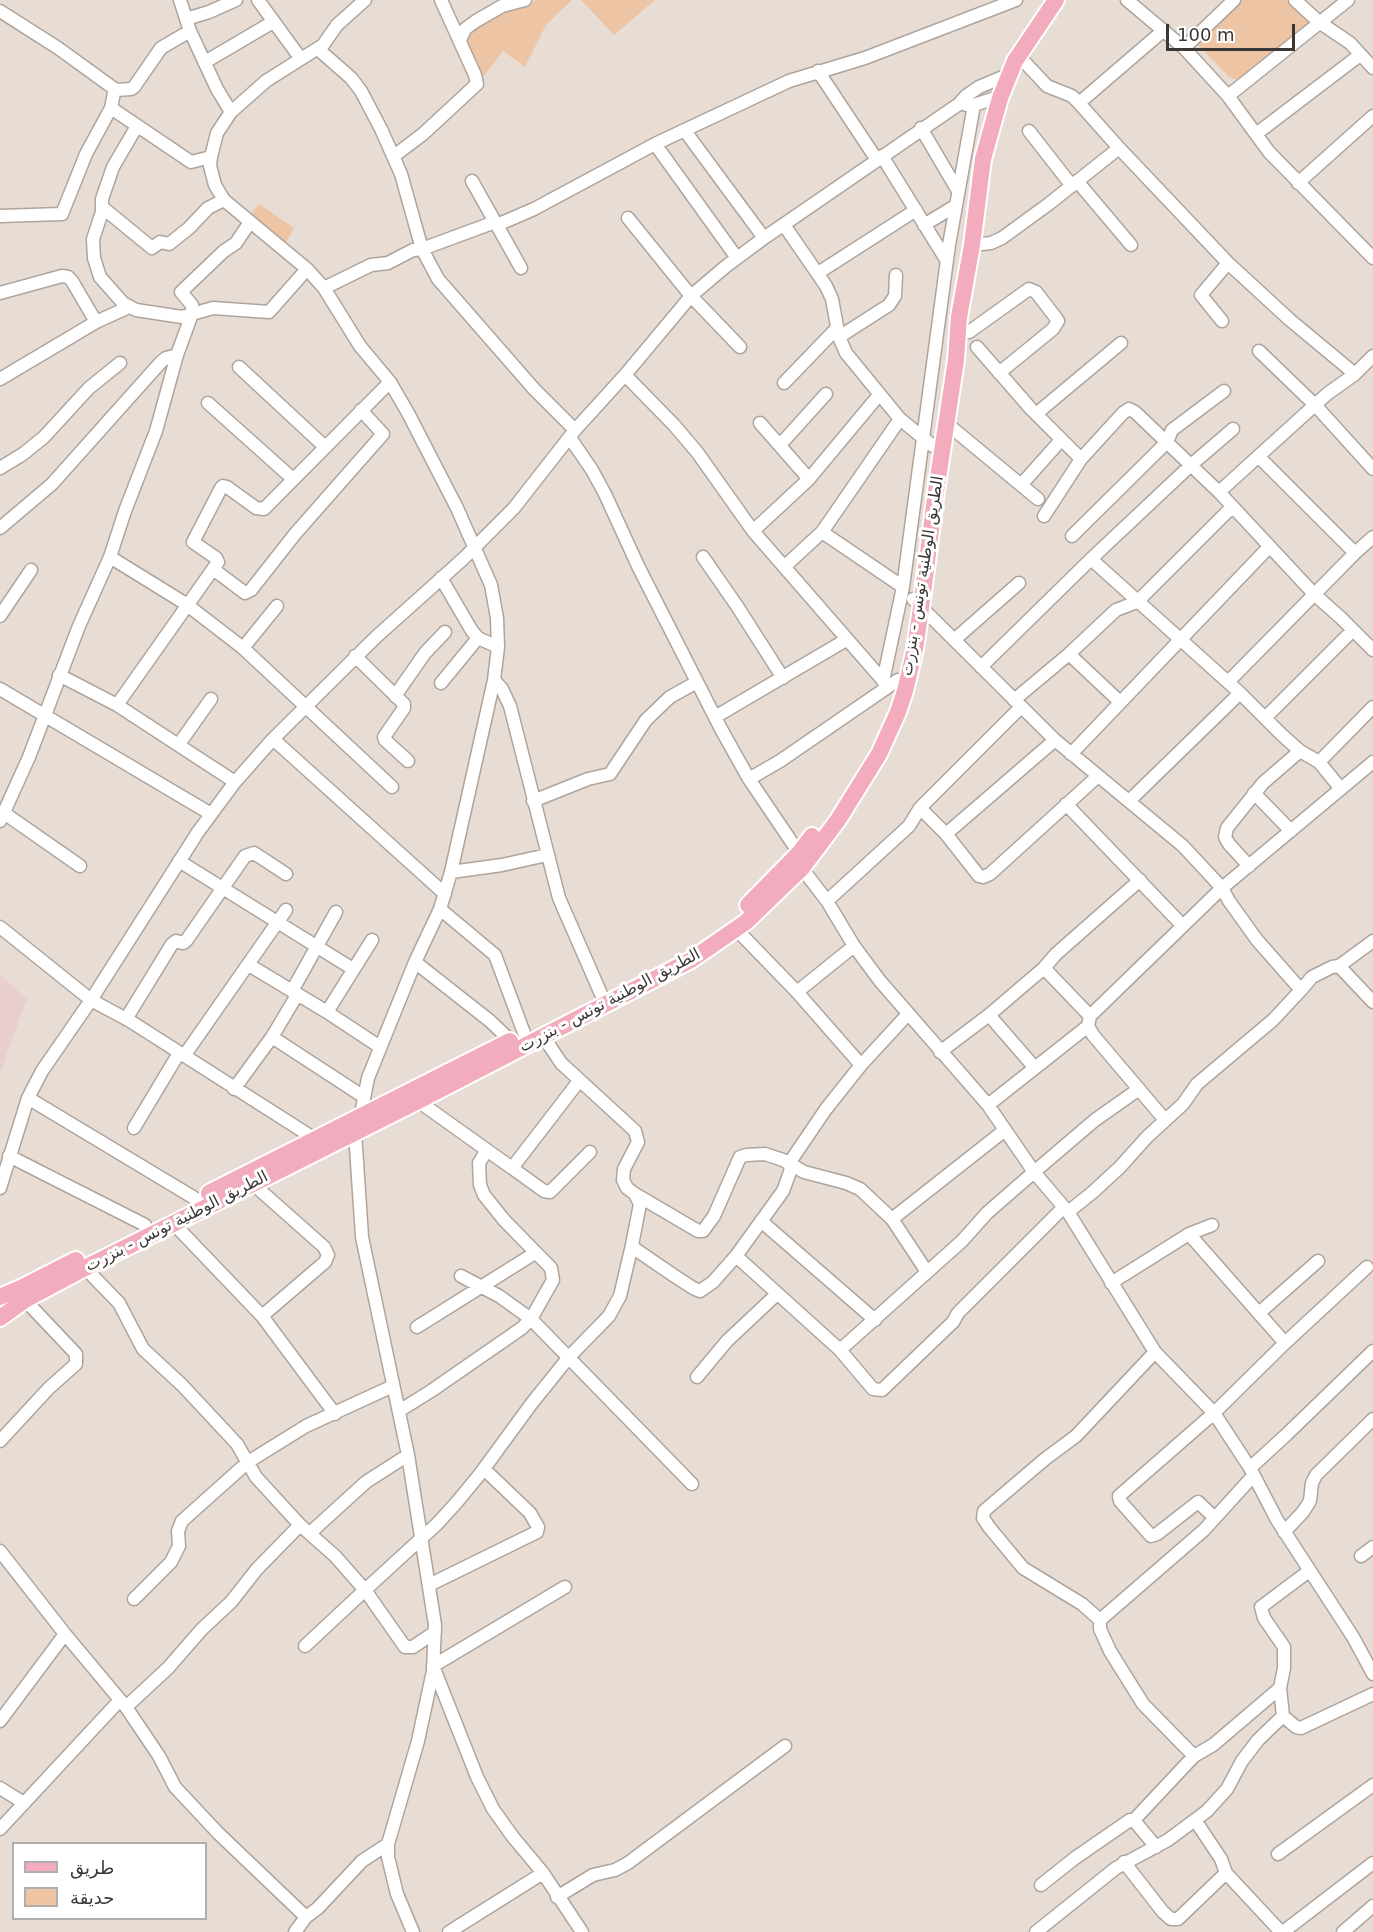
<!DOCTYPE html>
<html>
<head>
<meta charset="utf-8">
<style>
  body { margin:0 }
  #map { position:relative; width:1373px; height:1932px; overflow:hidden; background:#e8ddd4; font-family:"DejaVu Sans",Vazirmatn,sans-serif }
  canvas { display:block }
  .legend { position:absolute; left:12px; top:1842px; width:195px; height:78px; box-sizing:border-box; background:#fff; border:2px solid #b1afae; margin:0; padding:8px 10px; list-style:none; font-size:18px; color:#3b3734 }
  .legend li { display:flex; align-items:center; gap:12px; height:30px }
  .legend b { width:30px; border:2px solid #b1afae }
  .scale { position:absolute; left:1166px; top:24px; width:129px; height:27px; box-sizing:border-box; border:3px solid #3b3734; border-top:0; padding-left:8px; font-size:18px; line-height:21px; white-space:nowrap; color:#3b3734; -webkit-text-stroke:4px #fff; paint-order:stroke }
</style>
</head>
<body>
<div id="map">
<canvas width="1373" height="1932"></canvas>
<ul class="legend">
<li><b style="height:8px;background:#f2acbd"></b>طريق</li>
<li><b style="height:16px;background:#edc4a4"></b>حديقة</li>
</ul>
<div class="scale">100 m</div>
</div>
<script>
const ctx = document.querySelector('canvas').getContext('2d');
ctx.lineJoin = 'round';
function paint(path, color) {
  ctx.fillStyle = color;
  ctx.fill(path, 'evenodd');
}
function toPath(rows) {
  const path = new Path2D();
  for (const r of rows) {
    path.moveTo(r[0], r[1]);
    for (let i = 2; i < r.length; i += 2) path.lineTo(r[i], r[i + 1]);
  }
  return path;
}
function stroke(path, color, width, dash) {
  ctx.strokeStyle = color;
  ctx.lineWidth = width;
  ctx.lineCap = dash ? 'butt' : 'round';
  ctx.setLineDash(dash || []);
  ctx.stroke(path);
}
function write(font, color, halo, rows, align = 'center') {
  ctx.font = font + ' "DejaVu Sans",Vazirmatn,sans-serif';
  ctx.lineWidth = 6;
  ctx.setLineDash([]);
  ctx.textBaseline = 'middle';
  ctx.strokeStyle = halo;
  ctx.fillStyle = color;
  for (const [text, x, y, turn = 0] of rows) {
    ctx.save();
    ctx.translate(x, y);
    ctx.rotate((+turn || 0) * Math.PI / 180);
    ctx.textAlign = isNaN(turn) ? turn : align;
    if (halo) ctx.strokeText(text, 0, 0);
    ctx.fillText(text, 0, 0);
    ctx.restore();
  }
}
paint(toPath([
  [0,975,27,999,0,1073]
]), '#e9cecd');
paint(toPath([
  [535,0,572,0,546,25,525,67,503,51,484,76,472,60,465,37,480,23,499,13,533,3],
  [581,0,655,0,614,35],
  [1237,0,1292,0,1311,22,1238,80,1229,77,1193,40],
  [259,204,294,228,285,244,250,215]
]), '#edc4a4');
const minor = toPath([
  [180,0,190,31,217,89,231,112],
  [258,0,301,59],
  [365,0,337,25,323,45,266,81,231,112,217,133,211,157,210,166,215,185,224,200,307,269,324,288,360,346,390,382,408,413,457,508,491,585,497,618,498,647,494,680,451,872,440,909,415,962,368,1078,361,1114,355,1132,362,1237,408,1455,435,1625,433,1671,418,1741,388,1844,388,1857,397,1894,413,1932],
  [1127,0,1184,48,1228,96,1269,152,1373,258],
  [1295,0,1319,22,1350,43,1373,68],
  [0,11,58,48,116,90],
  [186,19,209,12,236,0],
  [460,40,465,29,476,21,502,6,525,0],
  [1184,48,1234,0],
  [318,49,351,78,361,91,381,129,401,174,422,249,438,279,534,389,575,430],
  [1018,55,1047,86,1072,96,1079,103,1119,148,1228,263,1290,320,1355,374],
  [205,62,273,22],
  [818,71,877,160],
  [1228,96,1348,0],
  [1079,103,1164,30],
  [966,105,974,105,1001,96],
  [111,108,191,162,211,157],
  [137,126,113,167,102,199,102,212,93,239,94,258,100,277,123,303,136,310,182,317,192,314,192,305,181,292,224,251,236,243,250,222],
  [921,128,958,191],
  [685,131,764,238],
  [1029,131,1072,186],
  [1256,134,1360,55],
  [655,144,737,258],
  [394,156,423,134,477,84,475,75,441,0],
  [882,156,947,261],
  [472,181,521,268],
  [1077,181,1131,245],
  [1298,183,1373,116],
  [102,207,152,248,160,242,169,244,189,228,208,208,224,200],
  [0,216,62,214,86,154,111,108,114,93,116,90,131,89,134,87,161,48,190,31],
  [628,218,691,296,740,347],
  [497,225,534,209,655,144,789,81,865,58,1016,0],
  [784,225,826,286,832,299,839,337,846,353,900,419,933,446],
  [924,225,955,206],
  [972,245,991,243,1002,238,1050,203,1119,148],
  [818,273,916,210],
  [324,288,371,265,388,263,413,250,422,249,495,222],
  [0,293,62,276,68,277,72,281,96,322],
  [1222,321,1201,295,1228,263],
  [969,332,1029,289,1036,292,1056,318,1058,321,1053,329,999,373],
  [839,337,889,305,895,296,896,275],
  [977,347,1031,409,1081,459],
  [1259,351,1316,406,1373,469],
  [239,367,324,446],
  [625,375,674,425,697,452,753,531,887,685],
  [0,379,96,322,129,307],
  [784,383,837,328],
  [208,403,293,479],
  [1036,414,1121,343],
  [760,423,809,479],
  [946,423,1038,499],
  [570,438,592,470,605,494,639,568,721,729,749,779,799,853],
  [780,445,826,394],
  [1259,457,1355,553],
  [0,468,23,454,44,437,89,388,120,363],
  [1021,485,1061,440],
  [1219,492,1327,394,1355,374,1373,356],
  [1044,516,1081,459,1123,413,1129,409,1135,412,1219,492,1314,594,1341,618,1373,650],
  [0,528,52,484,161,362,166,358,177,355],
  [753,531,809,479,879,395],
  [822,532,903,587],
  [1072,536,1167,442,1172,430,1224,391],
  [110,557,186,604,243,648,392,787],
  [703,557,737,606,783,678],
  [1091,559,1240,693,1282,735,1300,751,1319,762,1341,789],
  [784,567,822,532,900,419],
  [213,569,245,593,251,590,295,534,383,434,361,410],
  [441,578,472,631,478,638,498,647],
  [913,599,1055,740,1183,846,1222,888,1229,901,1257,940,1301,990,1312,977,1332,967,1339,966,1373,941],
  [0,616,31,570],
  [954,640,1019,583],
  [243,648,277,606],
  [1069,654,1120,702],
  [355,656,404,704,404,708,384,737,385,740,408,761],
  [981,667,1091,559,1191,465,1233,429],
  [59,675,117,705,235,782],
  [494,680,502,689,510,706,559,898,601,994],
  [883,681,903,587,949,245,974,105],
  [1228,682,1355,553,1373,537],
  [441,683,478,638],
  [0,689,211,814],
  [395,696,425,653,445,632],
  [1014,700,1069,654,1116,610,1137,602,1232,507],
  [117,705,218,562,216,558,193,542,221,488,223,486,227,487,256,508,264,509,390,382],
  [715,717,846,640],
  [1265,718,1353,630],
  [273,739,445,894],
  [179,744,211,699],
  [1071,754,1269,547],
  [1319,762,1373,707],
  [749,779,780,761,898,680],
  [1254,793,1291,831],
  [533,801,588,779,610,774,646,720,670,697,697,682],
  [1129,801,1240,693],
  [1066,804,1182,925],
  [920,808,946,834,979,876,983,877,990,874,1098,776],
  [4,813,80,866],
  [0,821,29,757,79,626,110,557,125,511,156,431,177,355,192,314,213,308,269,312,307,269],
  [946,834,1055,740],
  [179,861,353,969],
  [798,863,827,901,854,946,880,981,988,1105,1034,1172,1068,1212,1155,1352,1214,1413,1250,1468,1277,1520,1353,1637,1373,1674],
  [1249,866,1229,844,1225,837,1227,828,1263,783,1300,751],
  [451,872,502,865,547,855],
  [827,901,909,826,920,808,1021,707],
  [440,909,495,955,524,1033],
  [0,927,91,1000,130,1021,315,1139],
  [737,930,797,992,861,1065],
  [415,962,490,1021,510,1040],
  [249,965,327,1012,380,1047],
  [1339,966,1373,1002],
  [292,991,336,912],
  [797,992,854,946],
  [327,1012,372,940],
  [989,1015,1035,1068],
  [1090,1016,1044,968,1056,954,1140,880],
  [126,1019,172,944,176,941,183,943,186,941,245,856,254,853,286,874],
  [543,1036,561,1063,635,1131,638,1142,624,1169,623,1180,627,1188,635,1194,640,1204,632,1245,635,1249,673,1275,693,1288,700,1291,713,1282,736,1256,783,1191,790,1172,792,1159,826,1109,861,1065,908,1014],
  [272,1037,364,1097],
  [940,1052,989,1015,1044,968],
  [184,1056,286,910],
  [234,1089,272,1037,297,995],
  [28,1098,196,1199],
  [418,1101,512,1168,579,1081],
  [988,1105,1088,1026],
  [1165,1120,1093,1035,1088,1026,1090,1016,1222,888,1373,762],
  [134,1128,179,1053],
  [9,1156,145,1225],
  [512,1168,544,1191,550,1192,590,1152],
  [253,1184,324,1247,328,1255,325,1262,262,1316],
  [0,1188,28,1098,42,1071,91,1000,198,832,235,782,273,739,376,637,463,559,514,508,575,430,625,375,691,296,725,267,764,238,959,104,966,96,979,87,1010,74],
  [635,1194,698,1231,703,1231,714,1216,740,1157,746,1155,765,1154,783,1160,804,1172,846,1183,860,1189,892,1219,927,1272],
  [1068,1212,1093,1192,1120,1167,1147,1137,1183,1104,1197,1084,1273,1020,1301,990],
  [892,1219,1005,1130],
  [761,1221,875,1320],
  [173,1223,262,1316,335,1414],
  [1189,1234,1285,1343],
  [736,1256,840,1350,962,1241,987,1213,1034,1172,1095,1120,1139,1089],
  [85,1268,119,1303,143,1349,182,1385,237,1444,256,1477,300,1525,335,1556,365,1590,437,1524,457,1502,480,1474,532,1403,569,1357,609,1316,620,1296,632,1245],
  [461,1276,499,1296,531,1319,692,1484],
  [1111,1283,1189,1234,1212,1225],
  [1259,1313,1318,1261],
  [417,1327,535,1253],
  [840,1350,873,1389,882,1390,953,1322,958,1313,1063,1208],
  [697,1377,727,1341,777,1294],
  [399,1411,431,1391,522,1328,531,1319,553,1280,551,1268,504,1220,484,1195,480,1185,479,1163,487,1150],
  [0,1441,49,1388,76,1364,76,1354,25,1300],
  [1250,1468,1286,1435,1373,1351],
  [1215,1518,1198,1502,1157,1534,1151,1536,1120,1501,1119,1496,1214,1413,1285,1343,1367,1267],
  [1284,1532,1303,1512,1310,1501,1312,1483,1316,1475,1373,1419],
  [310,1533,366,1482,408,1455],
  [0,1551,65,1634,126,1707,159,1756,175,1787,218,1833,306,1917],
  [1361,1556,1373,1547],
  [429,1585,537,1532,538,1527,530,1513,484,1469],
  [565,1587,433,1666,477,1777,493,1809,513,1837,543,1873,582,1932],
  [134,1599,171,1562,179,1546,178,1531,182,1521,248,1462,306,1426,393,1386],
  [1100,1620,1082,1604,1023,1568,989,1527,983,1518,984,1511,1045,1459,1076,1436,1155,1352],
  [305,1646,365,1590,405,1647,413,1647,435,1632],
  [1280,1688,1284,1668,1284,1647,1264,1618,1261,1607,1309,1571],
  [126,1707,168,1668,202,1629,231,1602,257,1569,300,1525],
  [0,1721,65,1634],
  [1194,1756,1143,1704,1110,1651,1100,1629,1100,1620,1204,1530,1253,1476],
  [0,1788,24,1803],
  [1134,1820,1194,1756,1213,1745,1280,1688,1283,1716],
  [0,1829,120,1700],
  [1278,1854,1373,1785],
  [1124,1862,1163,1912,1171,1919,1178,1919,1226,1873,1221,1859,1195,1820],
  [1226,1873,1281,1932],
  [1041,1885,1075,1858,1130,1820,1134,1820,1137,1824,1156,1847],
  [557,1897,593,1875,615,1870,628,1863,785,1746],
  [295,1932,306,1917,318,1908,362,1861,388,1844],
  [449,1932,543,1873],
  [1036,1932,1116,1868,1168,1840,1207,1811,1227,1789,1242,1761,1258,1740,1283,1716,1296,1727,1301,1728,1373,1694],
  [1283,1932,1373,1863],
  [1343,1932,1373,1906]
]);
const major = toPath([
  [748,905,799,853,812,836],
  [209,1193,510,1041],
  [0,1297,23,1287,76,1260],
  [0,1318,25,1300,85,1268,418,1101,691,960,746,922,802,868,838,820,879,754,898,712,905,691,915,649,921,608,936,491,956,360,959,317,972,245,983,159,1000,98,1015,61,1056,0]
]);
stroke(minor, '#afa49c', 15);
stroke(major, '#fff', 20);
stroke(minor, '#fff', 12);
stroke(major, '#f2acbd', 16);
write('16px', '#3b3734', '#fff', [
  ["الطريق الوطنية تونس - بنزرت",923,576,-81],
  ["الطريق الوطنية تونس - بنزرت",610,1001,-28],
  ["الطريق الوطنية تونس - بنزرت",177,1222,-27]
]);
</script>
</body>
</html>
